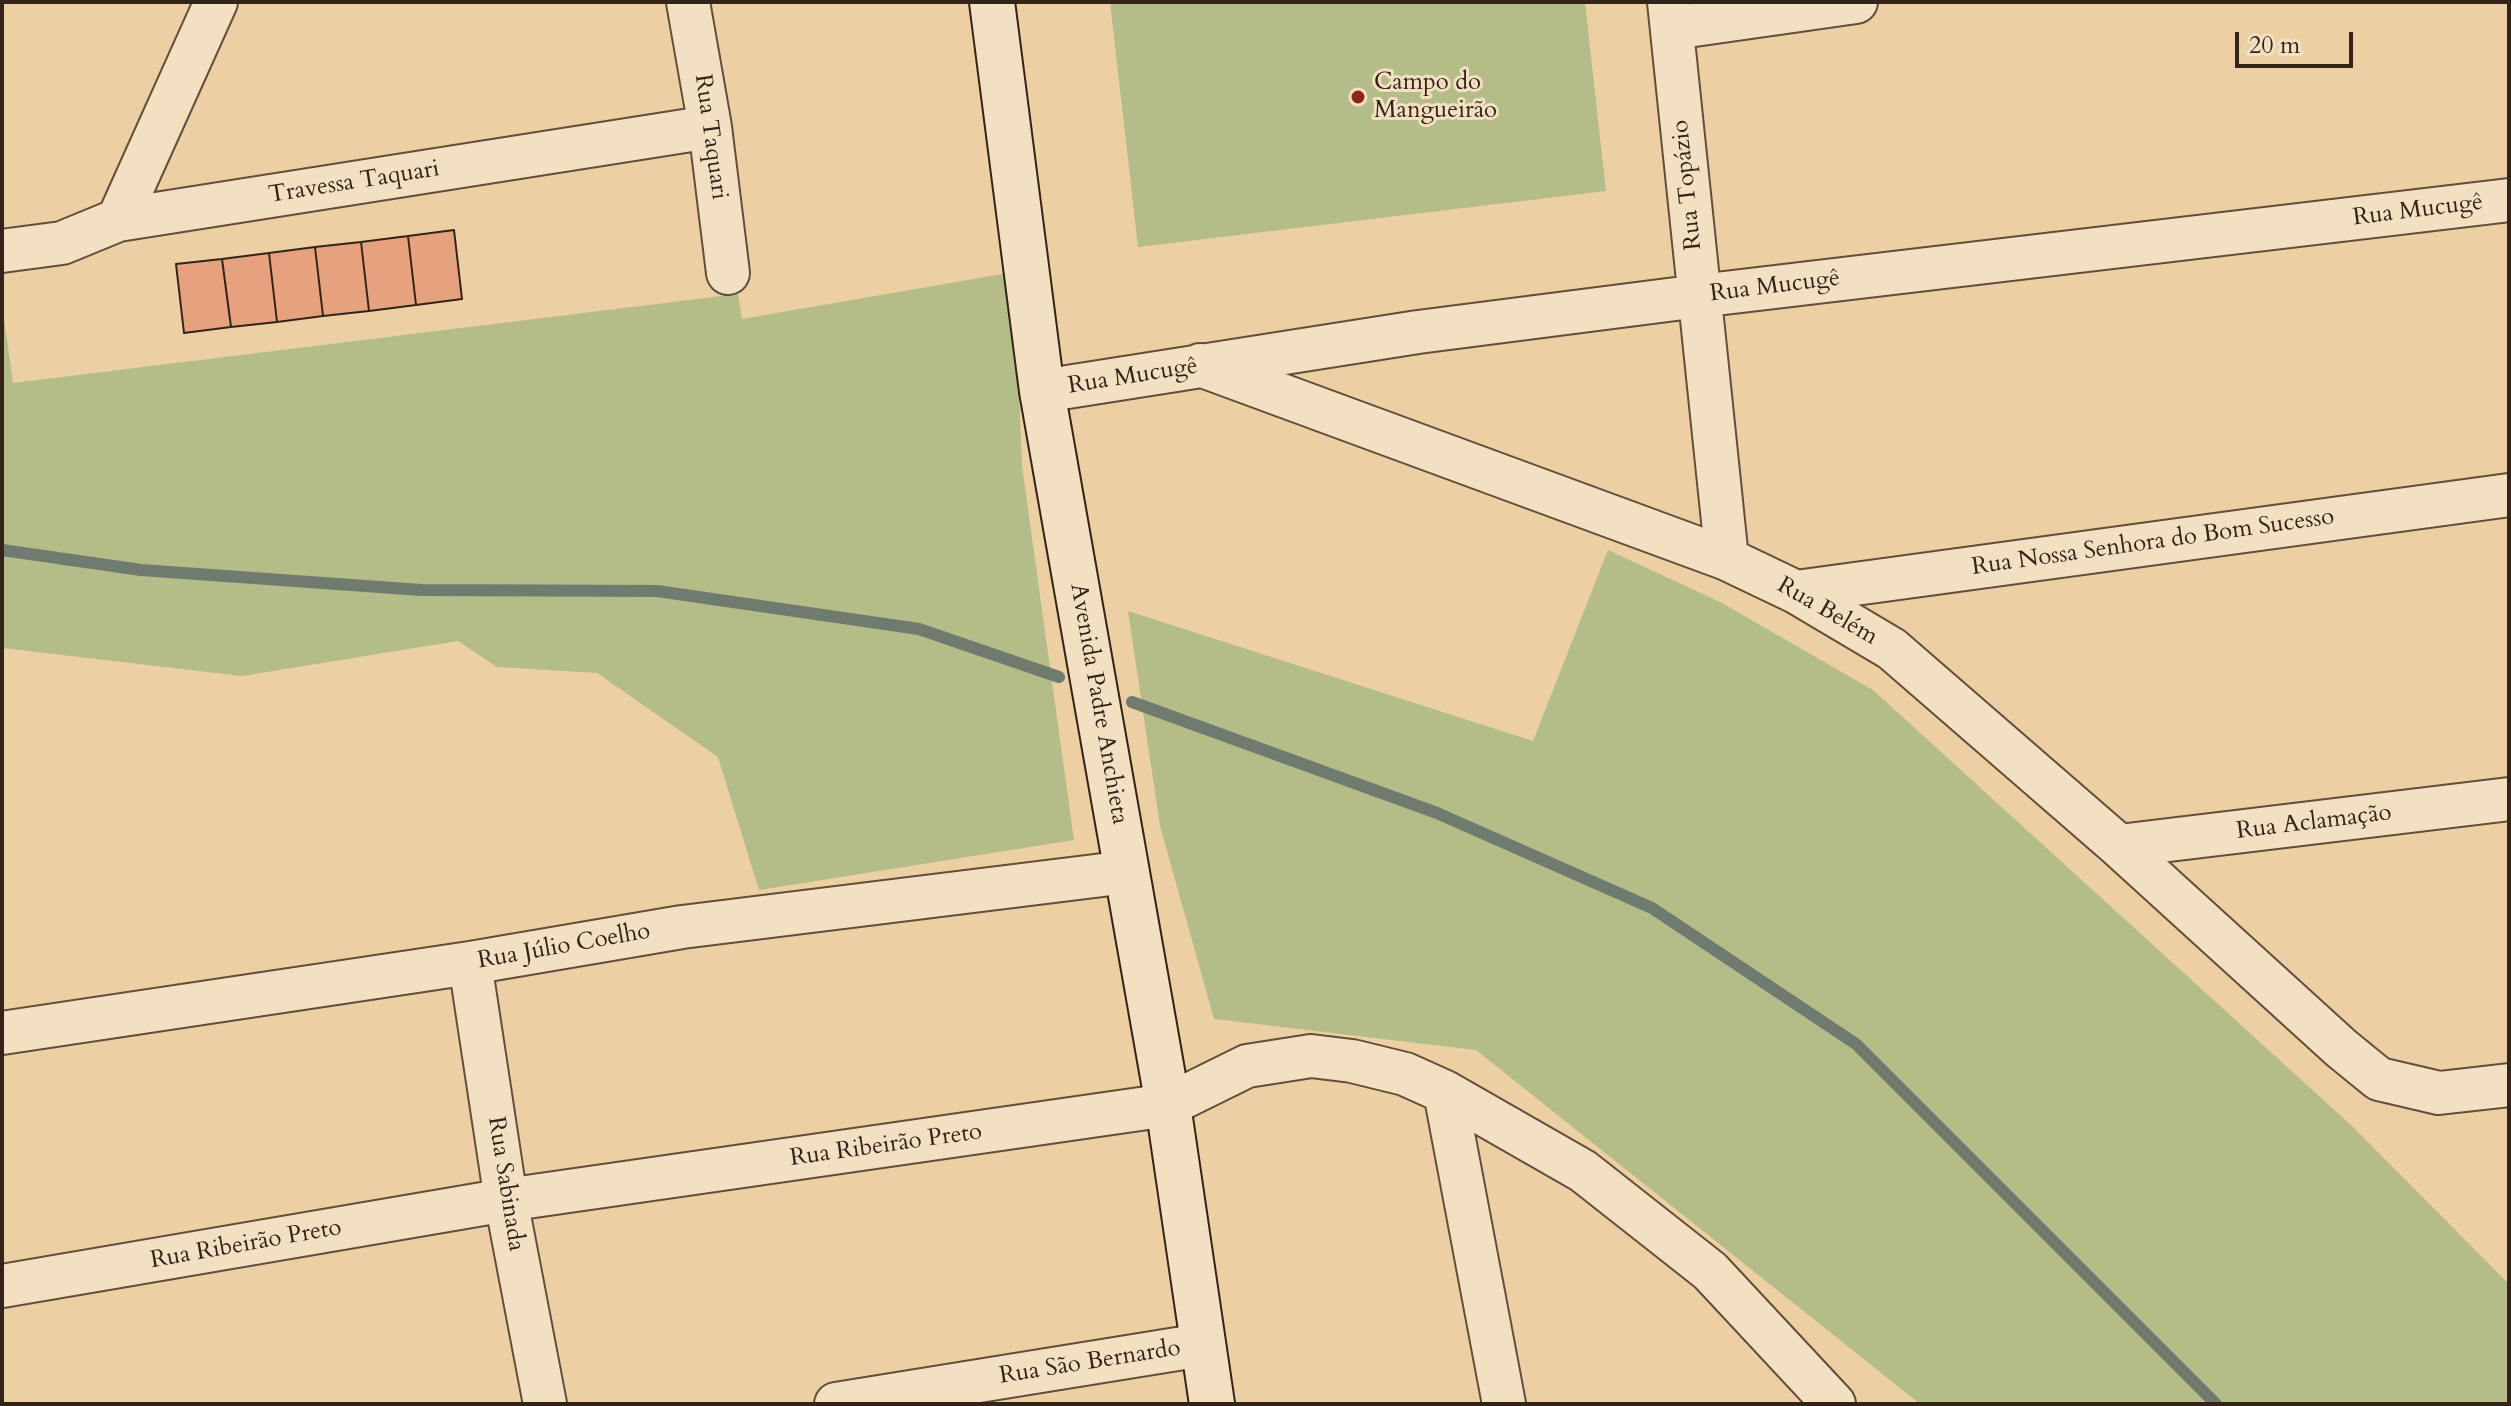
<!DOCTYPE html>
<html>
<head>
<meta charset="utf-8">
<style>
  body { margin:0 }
  #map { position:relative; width:2511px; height:1406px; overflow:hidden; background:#ecd0a3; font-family:Cardo,serif }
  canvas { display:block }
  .frame { position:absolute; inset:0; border:4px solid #332318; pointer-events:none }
  .scale { position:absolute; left:2235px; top:32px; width:118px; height:36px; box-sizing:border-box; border:4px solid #332318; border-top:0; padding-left:10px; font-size:24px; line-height:28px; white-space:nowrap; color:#332318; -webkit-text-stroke:6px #f3e0c3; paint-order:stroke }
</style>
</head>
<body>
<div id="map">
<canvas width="2511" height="1406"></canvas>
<div class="frame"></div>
<div class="scale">20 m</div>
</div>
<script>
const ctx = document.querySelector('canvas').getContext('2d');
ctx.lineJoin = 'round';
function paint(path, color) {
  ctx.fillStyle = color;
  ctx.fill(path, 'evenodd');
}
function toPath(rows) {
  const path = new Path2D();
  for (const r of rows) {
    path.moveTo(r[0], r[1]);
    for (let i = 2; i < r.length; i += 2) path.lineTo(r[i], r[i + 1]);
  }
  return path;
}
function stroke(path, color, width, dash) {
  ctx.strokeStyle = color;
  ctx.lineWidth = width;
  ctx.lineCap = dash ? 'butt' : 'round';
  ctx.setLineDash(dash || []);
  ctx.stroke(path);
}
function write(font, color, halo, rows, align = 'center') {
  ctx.font = font + ' Cardo,serif';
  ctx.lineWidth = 6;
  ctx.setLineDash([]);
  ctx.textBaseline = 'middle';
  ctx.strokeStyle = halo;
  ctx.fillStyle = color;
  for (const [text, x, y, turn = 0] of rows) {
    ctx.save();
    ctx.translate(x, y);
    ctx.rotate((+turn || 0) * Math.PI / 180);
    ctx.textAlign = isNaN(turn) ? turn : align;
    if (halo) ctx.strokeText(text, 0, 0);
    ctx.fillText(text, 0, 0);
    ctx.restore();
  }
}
paint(toPath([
  [1110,2,1585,2,1606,191,1138,247],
  [1014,272,1022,466,1074,840,759,890,718,757,597,673,497,667,458,641,242,676,2,648,2,304,13,383,738,294,742,319],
  [1608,550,1720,602,1873,690,2353,1127,2509,1284,2509,1404,1920,1404,1476,1050,1214,1019,1160,826,1128,611,1533,741]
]), '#b4bc88');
stroke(toPath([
  [2,550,141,570,421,590,657,591,919,629,1059,677],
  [1132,702,1437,813,1652,908,1856,1044,2216,1404]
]), '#707b70', 12);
const building = toPath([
  [454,230,462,299,416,305,408,236,454,230],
  [408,236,416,305,369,311,361,242,408,236],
  [361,242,369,311,323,316,315,247,361,242],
  [315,247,323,316,277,322,269,253,315,247],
  [269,253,277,322,231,327,222,259,269,253],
  [222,259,231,327,184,333,176,264,222,259]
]);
paint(building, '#e6a27e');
stroke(building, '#332318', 2);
const street = toPath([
  [688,2,710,127,728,273],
  [1669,2,1727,559],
  [1673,28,1856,2],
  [118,220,216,2],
  [2,251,62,243,118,220,710,127],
  [1200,365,1727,559,1796,592,1892,649,2119,846,2341,1048,2379,1079,2439,1093,2509,1085],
  [1042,391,1418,332,1699,296,2509,200],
  [1796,592,2509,495],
  [2119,846,2509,799],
  [470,963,506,1200,545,1404],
  [2,1033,470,963,682,927,1127,872],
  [1445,1092,1504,1404],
  [2,1286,506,1200,1168,1105,1247,1066,1311,1056,1352,1061,1405,1074,1445,1092,1583,1171,1710,1271,1834,1404],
  [836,1404,1202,1345]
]);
const secondary = toPath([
  [992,2,1042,391,1168,1105,1212,1404]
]);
stroke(street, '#614e3b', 46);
stroke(secondary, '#332318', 48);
stroke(street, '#f3e0c3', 42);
stroke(secondary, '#f3e0c3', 44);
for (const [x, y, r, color] of [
  [1358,97,8,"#8f2418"]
]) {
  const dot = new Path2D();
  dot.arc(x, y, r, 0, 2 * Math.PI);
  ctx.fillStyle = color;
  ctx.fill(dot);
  stroke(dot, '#f3e0c3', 3);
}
write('24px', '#332318', '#f3e0c3', [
  ["Campo do",1374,83],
  ["Mangueirão",1374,111]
], 'left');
write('24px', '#332318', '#f3e0c3', [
  ["Rua Taquari",710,137,82],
  ["Travessa Taquari",354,183,-9],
  ["Rua Topázio",1688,185,-96],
  ["Rua Mucugê",2418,211,-7],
  ["Rua Mucugê",1775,287,-7],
  ["Rua Mucugê",1133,377,-9],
  ["Rua Nossa Senhora do Bom Sucesso",2153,543,-8],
  ["Rua Belém",1827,612,30],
  ["Avenida Padre Anchieta",1098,704,80],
  ["Rua Aclamação",2314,823,-7],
  ["Rua Júlio Coelho",564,947,-10],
  ["Rua Ribeirão Preto",886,1146,-8],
  ["Rua Sabinada",505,1184,81],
  ["Rua Ribeirão Preto",246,1245,-10],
  ["Rua São Bernardo",1090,1363,-9]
]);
</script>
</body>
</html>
